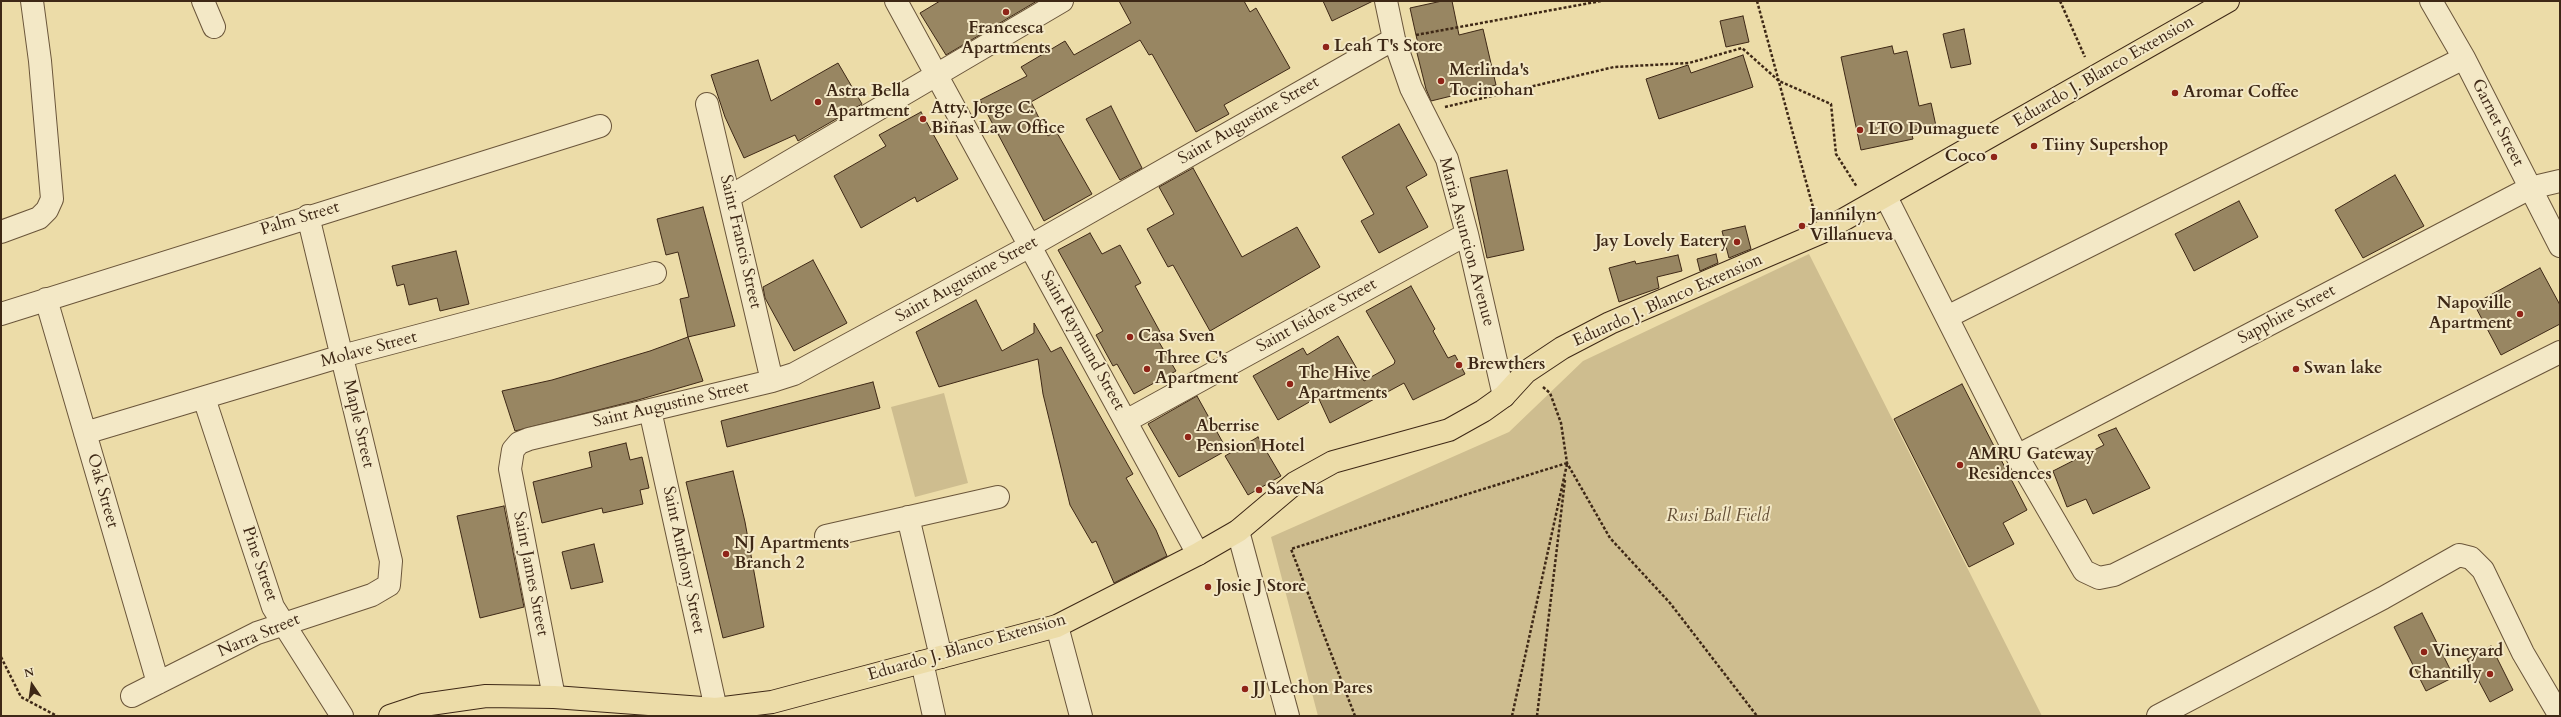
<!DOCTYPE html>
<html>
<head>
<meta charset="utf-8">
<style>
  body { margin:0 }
  #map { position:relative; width:2561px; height:717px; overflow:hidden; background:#ecdca8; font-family:Cardo,serif }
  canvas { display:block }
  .frame { position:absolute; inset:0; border:2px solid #3e2816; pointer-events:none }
  .north { position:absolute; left:12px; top:665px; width:40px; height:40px; -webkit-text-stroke:3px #f3e8c6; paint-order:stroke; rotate:347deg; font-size:11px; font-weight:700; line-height:16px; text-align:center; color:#3e2816 }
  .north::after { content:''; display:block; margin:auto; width:14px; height:18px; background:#3e2816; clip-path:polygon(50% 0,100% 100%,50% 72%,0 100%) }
</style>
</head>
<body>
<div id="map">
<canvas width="2561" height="717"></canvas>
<div class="frame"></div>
<div class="north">N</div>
</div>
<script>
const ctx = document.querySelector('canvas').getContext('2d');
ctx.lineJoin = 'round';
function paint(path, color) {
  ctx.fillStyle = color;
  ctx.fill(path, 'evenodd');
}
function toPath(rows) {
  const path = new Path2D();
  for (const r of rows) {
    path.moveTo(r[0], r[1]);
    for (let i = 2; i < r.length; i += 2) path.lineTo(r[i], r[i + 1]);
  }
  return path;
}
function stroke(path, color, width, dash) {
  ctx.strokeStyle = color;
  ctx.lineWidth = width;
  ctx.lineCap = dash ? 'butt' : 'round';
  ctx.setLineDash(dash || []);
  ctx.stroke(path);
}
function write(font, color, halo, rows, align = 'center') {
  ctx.font = font + ' Cardo,serif';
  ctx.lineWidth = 4;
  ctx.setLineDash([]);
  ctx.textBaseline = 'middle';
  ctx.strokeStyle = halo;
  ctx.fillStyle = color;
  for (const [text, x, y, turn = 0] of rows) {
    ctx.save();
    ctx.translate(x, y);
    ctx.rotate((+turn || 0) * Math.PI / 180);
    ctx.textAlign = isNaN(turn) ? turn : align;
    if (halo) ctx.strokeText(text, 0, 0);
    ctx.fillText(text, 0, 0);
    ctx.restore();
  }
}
paint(toPath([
  [1809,254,2042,716,1318,716,1271,537,1509,432,1583,361],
  [944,393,968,483,915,497,891,407]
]), '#cebd8f');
const building = toPath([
  [940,1,1037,1,946,55,920,13,940,1],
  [1119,1,1244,1,1250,12,1256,8,1290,68,1224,105,1229,114,1196,132,1152,54,1149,55,1140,40,1031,102,1048,136,1056,131,1092,194,1044,221,980,100,1027,76,1021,67,1065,41,1074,55,1131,23,1119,1],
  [1323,1,1373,1,1332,21,1323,1],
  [1442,1,1452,1,1459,35,1483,29,1496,85,1431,101,1426,89,1415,45,1418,44,1410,8,1442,1],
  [1743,16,1749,42,1726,47,1720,21,1743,16],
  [1964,29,1971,64,1951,68,1943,34,1964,29],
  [1892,46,1894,54,1907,51,1919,106,1931,103,1936,126,1911,131,1913,139,1861,150,1841,57,1892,46],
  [1743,55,1753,87,1659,119,1646,79,1688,65,1691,73,1743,55],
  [758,60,771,101,838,63,862,104,798,141,795,135,744,158,725,117,711,75,758,60],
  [1111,106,1142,168,1120,180,1086,119,1111,106],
  [921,112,958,179,917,202,915,197,861,228,834,176,886,146,879,135,921,112],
  [1399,124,1427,175,1406,187,1428,227,1379,253,1361,221,1374,214,1342,157,1399,124],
  [1193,168,1242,257,1297,227,1320,267,1210,331,1173,265,1168,267,1147,229,1174,214,1159,187,1193,168],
  [1507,170,1524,250,1487,258,1470,178,1507,170],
  [2395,175,2424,226,2363,258,2335,210,2395,175],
  [2239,201,2258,237,2194,271,2175,234,2239,201],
  [703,207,735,326,688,337,680,299,689,297,678,252,666,255,657,219,703,207],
  [1745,226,1751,249,1729,258,1722,231,1745,226],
  [1090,233,1102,254,1120,245,1141,283,1135,286,1164,339,1159,342,1176,371,1134,394,1117,364,1113,366,1096,335,1103,331,1058,250,1090,233],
  [456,251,469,304,440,311,437,298,409,305,404,284,397,286,392,266,456,251],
  [1716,254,1718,263,1700,271,1697,259,1716,254],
  [1678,255,1682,271,1657,277,1659,288,1619,302,1609,268,1635,261,1636,264,1678,255],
  [813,260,847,323,794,351,765,298,763,287,813,260],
  [2540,268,2560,305,2560,324,2501,355,2474,304,2540,268],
  [1411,286,1435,329,1433,331,1448,358,1455,355,1465,374,1413,400,1404,383,1330,423,1318,397,1278,420,1253,376,1303,348,1307,355,1338,336,1364,381,1394,364,1395,361,1366,311,1411,286],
  [976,300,1002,351,1034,333,1034,323,1051,352,1061,347,1133,474,1126,478,1156,530,1167,556,1114,583,1096,541,1092,543,1070,505,1043,394,1038,359,939,387,916,332,976,300],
  [688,337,703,381,638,400,515,431,502,391,552,380,650,351,688,337],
  [873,382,880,408,727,447,721,421,873,382],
  [1962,384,2027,510,2003,523,2014,544,1969,567,1894,419,1962,384],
  [1197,396,1227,450,1179,477,1148,424,1197,396],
  [2116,428,2150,488,2093,514,2086,499,2067,507,2053,471,2104,445,2098,435,2116,428],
  [1258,437,1281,476,1248,495,1225,456,1258,437],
  [626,443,630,460,642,457,649,488,640,490,643,504,603,513,602,508,542,523,533,482,592,467,589,452,626,443],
  [733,471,745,522,764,627,723,638,686,482,733,471],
  [504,506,524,607,480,618,457,516,504,506],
  [594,544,603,582,571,589,562,552,594,544],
  [2422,613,2454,677,2426,691,2394,627,2422,613],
  [2491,646,2513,690,2490,702,2467,659,2491,646]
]);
paint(building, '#988662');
stroke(building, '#3e2816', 1);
const minor = toPath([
  [203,1,214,27],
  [896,1,1198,554],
  [1386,1,1394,39,1411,88,1447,159,1467,234,1504,396],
  [2431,1,2464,58,2560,246],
  [707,104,772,381],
  [729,197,1062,1],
  [1886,197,2017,456,2084,571,2099,578,2114,575,2560,352],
  [1,232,39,218,47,210,52,199,40,61,32,1],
  [46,299,158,683],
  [1,314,600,126],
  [1947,317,2464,58],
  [204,398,273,607,342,716],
  [650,410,716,709],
  [1126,421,1467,234],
  [85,433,342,356,655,273],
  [2017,456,2530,188,2560,181],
  [908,517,941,657],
  [1238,531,1288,716],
  [826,536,998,497],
  [1057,626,1081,716],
  [922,662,934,716],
  [132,696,257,633,372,595,389,585,391,561,308,216],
  [554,697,510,469,513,450,519,443,529,439,772,381,794,374,1030,246,1394,39],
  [2158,716,2383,598,2459,555,2471,558,2483,570,2523,653,2557,711]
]);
const major = toPath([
  [390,716,423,705,486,696,554,697,716,709,772,702,1057,626,1198,554,1238,531,1295,483,1333,462,1449,430,1483,411,1504,396,1526,372,1562,348,1610,323,1820,233,2228,1]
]);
stroke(minor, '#6a553a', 24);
stroke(major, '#3e2816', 24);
stroke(toPath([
  [1757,1,1814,211],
  [2060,1,2085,57],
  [1416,35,1601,1],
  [1445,107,1614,67,1689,63,1742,48,1779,81,1831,104,1836,154,1857,187],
  [1543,387,1550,393,1561,423,1567,463,1610,538,1670,603,1757,716],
  [1,657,21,697,57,716],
  [1355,716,1291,549,1567,463],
  [1512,716,1567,464],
  [1537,716,1565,480]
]), '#3e2816', 2.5, [3, 2]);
stroke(minor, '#f3e8c6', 22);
stroke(major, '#ecdca8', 22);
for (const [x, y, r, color] of [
  [1006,12,4,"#8f2418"],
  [1326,47,4,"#8f2418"],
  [1441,81,4,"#8f2418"],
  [2175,93,4,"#8f2418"],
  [818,102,4,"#8f2418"],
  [923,119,4,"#8f2418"],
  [1860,130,4,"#8f2418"],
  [2034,146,4,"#8f2418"],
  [1994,157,4,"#8f2418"],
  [1802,226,4,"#8f2418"],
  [1737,242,4,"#8f2418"],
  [2520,314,4,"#8f2418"],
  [1130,337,4,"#8f2418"],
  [1459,365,4,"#8f2418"],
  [1147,369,4,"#8f2418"],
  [2296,369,4,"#8f2418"],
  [1290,384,4,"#8f2418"],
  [1188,437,4,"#8f2418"],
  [1960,465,4,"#8f2418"],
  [1259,490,4,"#8f2418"],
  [726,554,4,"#8f2418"],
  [1208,587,4,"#8f2418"],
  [2424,652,4,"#8f2418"],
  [2490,674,4,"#8f2418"],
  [1245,689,4,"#8f2418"]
]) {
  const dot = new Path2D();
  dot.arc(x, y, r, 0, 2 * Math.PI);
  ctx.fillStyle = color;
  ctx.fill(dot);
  stroke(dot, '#f3e8c6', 1.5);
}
write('bold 17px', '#3e2816', '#f3e8c6', [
  ["Francesca",1006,29,"center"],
  ["Apartments",1006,49,"center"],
  ["Leah T's Store",1334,47],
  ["Merlinda's",1449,71],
  ["Tocinohan",1449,91],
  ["Astra Bella",826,92],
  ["Apartment",826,112],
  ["Aromar Coffee",2183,93],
  ["Atty. Jorge C.",931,109],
  ["Biñas Law Office",931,129],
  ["LTO Dumaguete",1868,130],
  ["Tiiny Supershop",2042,146],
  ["Coco",1986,157,"right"],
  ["Jannilyn",1810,216],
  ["Villanueva",1810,236],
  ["Jay Lovely Eatery",1729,242,"right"],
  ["Napoville",2512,304,"right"],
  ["Apartment",2512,324,"right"],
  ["Casa Sven",1138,337],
  ["Three C's",1155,359],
  ["Apartment",1155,379],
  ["Brewthers",1467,365],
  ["Swan lake",2304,369],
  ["The Hive",1298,374],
  ["Apartments",1298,394],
  ["Aberrise",1196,427],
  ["Pension Hotel",1196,447],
  ["AMRU Gateway",1968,455],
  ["Residences",1968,475],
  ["SaveNa",1267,490],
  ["NJ Apartments",734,544],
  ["Branch 2",734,564],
  ["Josie J Store",1216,587],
  ["Vineyard",2432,652],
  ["Chantilly",2482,674,"right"],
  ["JJ Lechon Pares",1253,689]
], 'left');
write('17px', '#3e2816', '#f3e8c6', [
  ["Eduardo J. Blanco Extension",2104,72,-30],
  ["Saint Augustine Street",1249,121,-30],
  ["Garnet Street",2497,123,63],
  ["Palm Street",300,219,-17],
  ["Saint Francis Street",740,242,77],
  ["Maria Asuncion Avenue",1466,242,75],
  ["Saint Augustine Street",967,280,-29],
  ["Eduardo J. Blanco Extension",1668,301,-24],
  ["Sapphire Street",2287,315,-28],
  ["Saint Isidore Street",1317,316,-29],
  ["Saint Raymund Street",1082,341,61],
  ["Molave Street",369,350,-15],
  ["Saint Augustine Street",671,405,-13],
  ["Maple Street",358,424,77],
  ["Oak Street",102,491,74],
  ["Saint Anthony Street",683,560,78],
  ["Pine Street",259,564,71],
  ["Saint James Street",530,574,79],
  ["Narra Street",259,636,-23],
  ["Eduardo J. Blanco Extension",967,648,-16]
]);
write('italic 17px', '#624d34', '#f3e8c6', [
  ["Rusi Ball Field",1718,517]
]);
</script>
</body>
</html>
